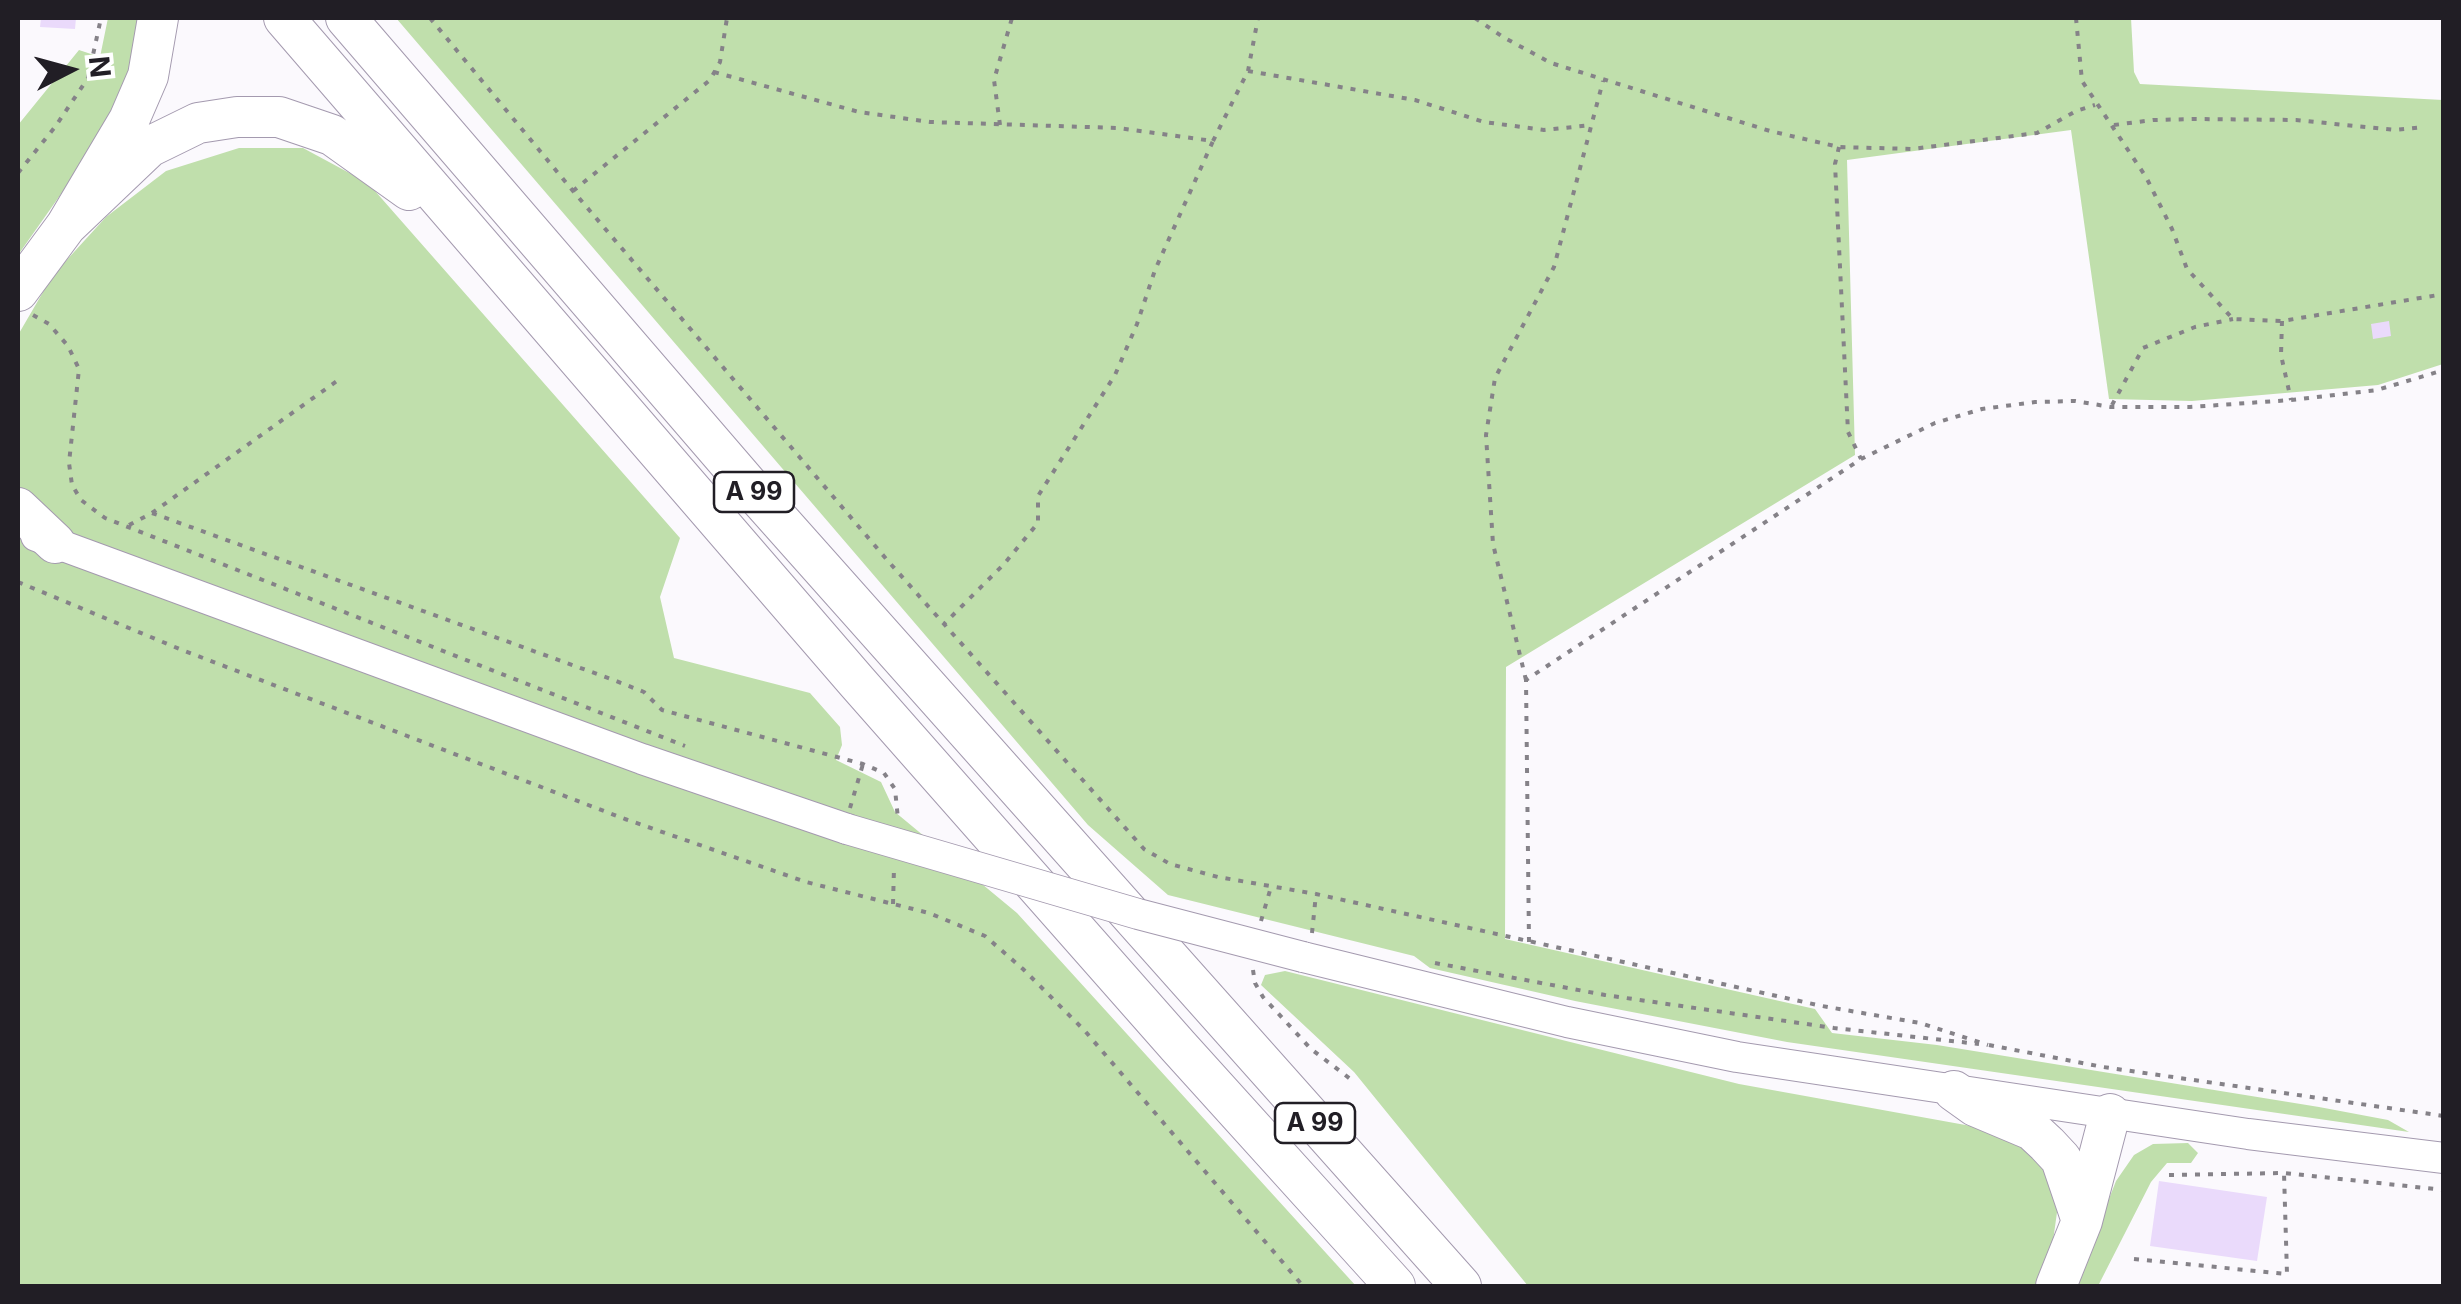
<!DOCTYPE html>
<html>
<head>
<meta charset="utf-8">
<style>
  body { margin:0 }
  #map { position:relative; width:2461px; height:1304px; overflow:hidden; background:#fbf9fd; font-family:Inter,sans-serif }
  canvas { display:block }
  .frame { position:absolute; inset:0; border:20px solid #211e25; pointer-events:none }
  .north { position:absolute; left:20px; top:20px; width:100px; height:100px; -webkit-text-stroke:8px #fff; paint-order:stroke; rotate:84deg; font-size:28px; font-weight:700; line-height:40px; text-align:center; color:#211e25 }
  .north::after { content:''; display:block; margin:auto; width:35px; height:45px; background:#211e25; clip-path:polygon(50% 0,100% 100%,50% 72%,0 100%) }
</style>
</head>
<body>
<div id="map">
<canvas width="2461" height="1304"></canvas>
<div class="frame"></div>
<div class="north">N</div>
</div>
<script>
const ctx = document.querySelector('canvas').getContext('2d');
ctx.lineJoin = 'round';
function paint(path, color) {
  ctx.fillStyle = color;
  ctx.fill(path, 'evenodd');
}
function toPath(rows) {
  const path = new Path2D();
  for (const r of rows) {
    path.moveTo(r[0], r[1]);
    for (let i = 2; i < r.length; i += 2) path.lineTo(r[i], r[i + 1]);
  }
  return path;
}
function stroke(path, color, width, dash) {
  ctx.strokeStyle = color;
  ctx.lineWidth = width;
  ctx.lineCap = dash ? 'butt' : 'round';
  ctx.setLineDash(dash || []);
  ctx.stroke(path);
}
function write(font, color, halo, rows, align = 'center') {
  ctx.font = font + ' Inter,sans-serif';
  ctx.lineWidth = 10;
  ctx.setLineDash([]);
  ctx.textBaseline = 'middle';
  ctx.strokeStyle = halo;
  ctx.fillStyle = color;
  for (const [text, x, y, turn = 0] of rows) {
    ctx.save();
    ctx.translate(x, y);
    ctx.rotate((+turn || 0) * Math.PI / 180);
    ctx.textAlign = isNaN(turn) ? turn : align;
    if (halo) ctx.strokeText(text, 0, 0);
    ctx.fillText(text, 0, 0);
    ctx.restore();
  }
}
paint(toPath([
  [108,18,138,18,128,76,104,133,18,255,18,125,79,50,100,57],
  [396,18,2131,18,2134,72,2140,84,2443,100,2443,364,2378,385,2192,401,2109,399,2071,130,1847,160,1855,455,1506,667,1505,939,1815,1009,1832,1033,1937,1045,2319,1107,2388,1120,2409,1132,1787,1042,1575,1001,1430,968,1414,956,1168,895,1088,825],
  [239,148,303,148,368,183,680,538,660,597,674,658,810,693,840,727,842,745,836,760,881,782,895,812,1017,913,1356,1286,18,1286,18,335,53,275,106,217,166,171],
  [1285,971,1739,1084,1982,1128,2025,1142,2050,1165,2059,1198,2053,1241,2042,1272,2035,1286,1528,1286,1354,1072,1261,985,1265,975],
  [2188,1143,2198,1153,2191,1163,2167,1163,2151,1182,2098,1286,2075,1286,2116,1181,2134,1155,2153,1144]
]), '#c0dfac');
paint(toPath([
  [41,18,76,18,75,29,40,27],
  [2389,321,2391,336,2373,339,2371,324],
  [2159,1181,2267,1197,2257,1261,2150,1246]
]), '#eadafb');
const secondary = toPath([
  [36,536,642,759,847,829],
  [1303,957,1567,1022,1737,1057,2248,1134,2444,1158]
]);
const highway = toPath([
  [284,18,857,682,1178,1046,1395,1286],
  [346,18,755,493,1461,1286],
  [66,226,149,147,198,123,237,117,279,117,332,135,409,190],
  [18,291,66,226,129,120,148,76,158,18],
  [18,508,55,543],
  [1954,1091,1975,1106,2032,1130,2047,1144,2061,1159,2082,1221],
  [2056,1286,2082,1221,2110,1114]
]);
stroke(secondary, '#a49aaf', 32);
stroke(highway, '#a49aaf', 42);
stroke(toPath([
  [430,18,573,191,888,561,1144,849,1170,864,1218,877,1316,894,1822,1006,1920,1023,1988,1045],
  [1475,18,1503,37,1551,63,1770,131,1839,147,1912,149,2037,133,2076,111,2095,105],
  [2076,18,2082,81,2146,177,2172,229,2187,269,2233,319,2282,321,2444,294],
  [1248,71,1415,100,1484,122,1544,130,1592,125],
  [714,72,859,112,930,122,1118,128,1213,141,1155,270,1137,324,1115,375,1038,496,1038,523,1004,564,944,624],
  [1000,125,994,80,1012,18],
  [2114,125,2153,120,2195,119,2296,120,2395,130,2424,127],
  [1213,141,1248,71,1258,18],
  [1839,147,1835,164,1848,432,1861,459],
  [18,173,55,127,88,78,101,18],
  [573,191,710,80,720,62,727,18],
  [33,315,49,324,68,346,79,369,69,463,72,485,81,500,105,518,685,746],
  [2282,321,2281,355,2291,400],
  [2112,405,2143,348,2195,327,2233,319],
  [152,513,337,381],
  [129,525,152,513,611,679,644,692,662,710,863,764,884,773,895,789,898,819],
  [18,582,182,650,625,819,806,882,929,913,985,936,1023,969,1085,1031,1303,1286],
  [1526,680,1493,544,1486,435,1495,378,1554,267,1603,81],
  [850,808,863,764],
  [893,904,894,868],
  [1261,921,1271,887],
  [1312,933,1316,894],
  [1529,942,1526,680,1861,459,1935,423,1982,409,2035,402,2075,401,2111,407,2190,407,2291,400,2377,390,2444,370],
  [1435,963,1605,995,1834,1028,1979,1044],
  [1253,970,1255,983,1263,997,1311,1049,1353,1081],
  [1989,1045,2103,1067,2444,1116],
  [2169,1175,2284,1173,2444,1190],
  [2134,1259,2287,1274,2284,1173]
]), '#858288', 4, [5, 8]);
stroke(secondary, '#fff', 30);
stroke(highway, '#fff', 40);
const secondaryBridge = toPath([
  [847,829,1138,914,1303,957]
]);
stroke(secondaryBridge, '#a49aaf', 32, []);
stroke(secondaryBridge, '#fff', 30);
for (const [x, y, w] of [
  [754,492,80],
  [1315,1123,80]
]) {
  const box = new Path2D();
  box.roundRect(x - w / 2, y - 20, w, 40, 8);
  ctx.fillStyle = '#fff';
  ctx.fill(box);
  stroke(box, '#211e25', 2.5);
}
write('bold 25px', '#211e25', null, [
  ["A 99",754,492],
  ["A 99",1315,1123]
]);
</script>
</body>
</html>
